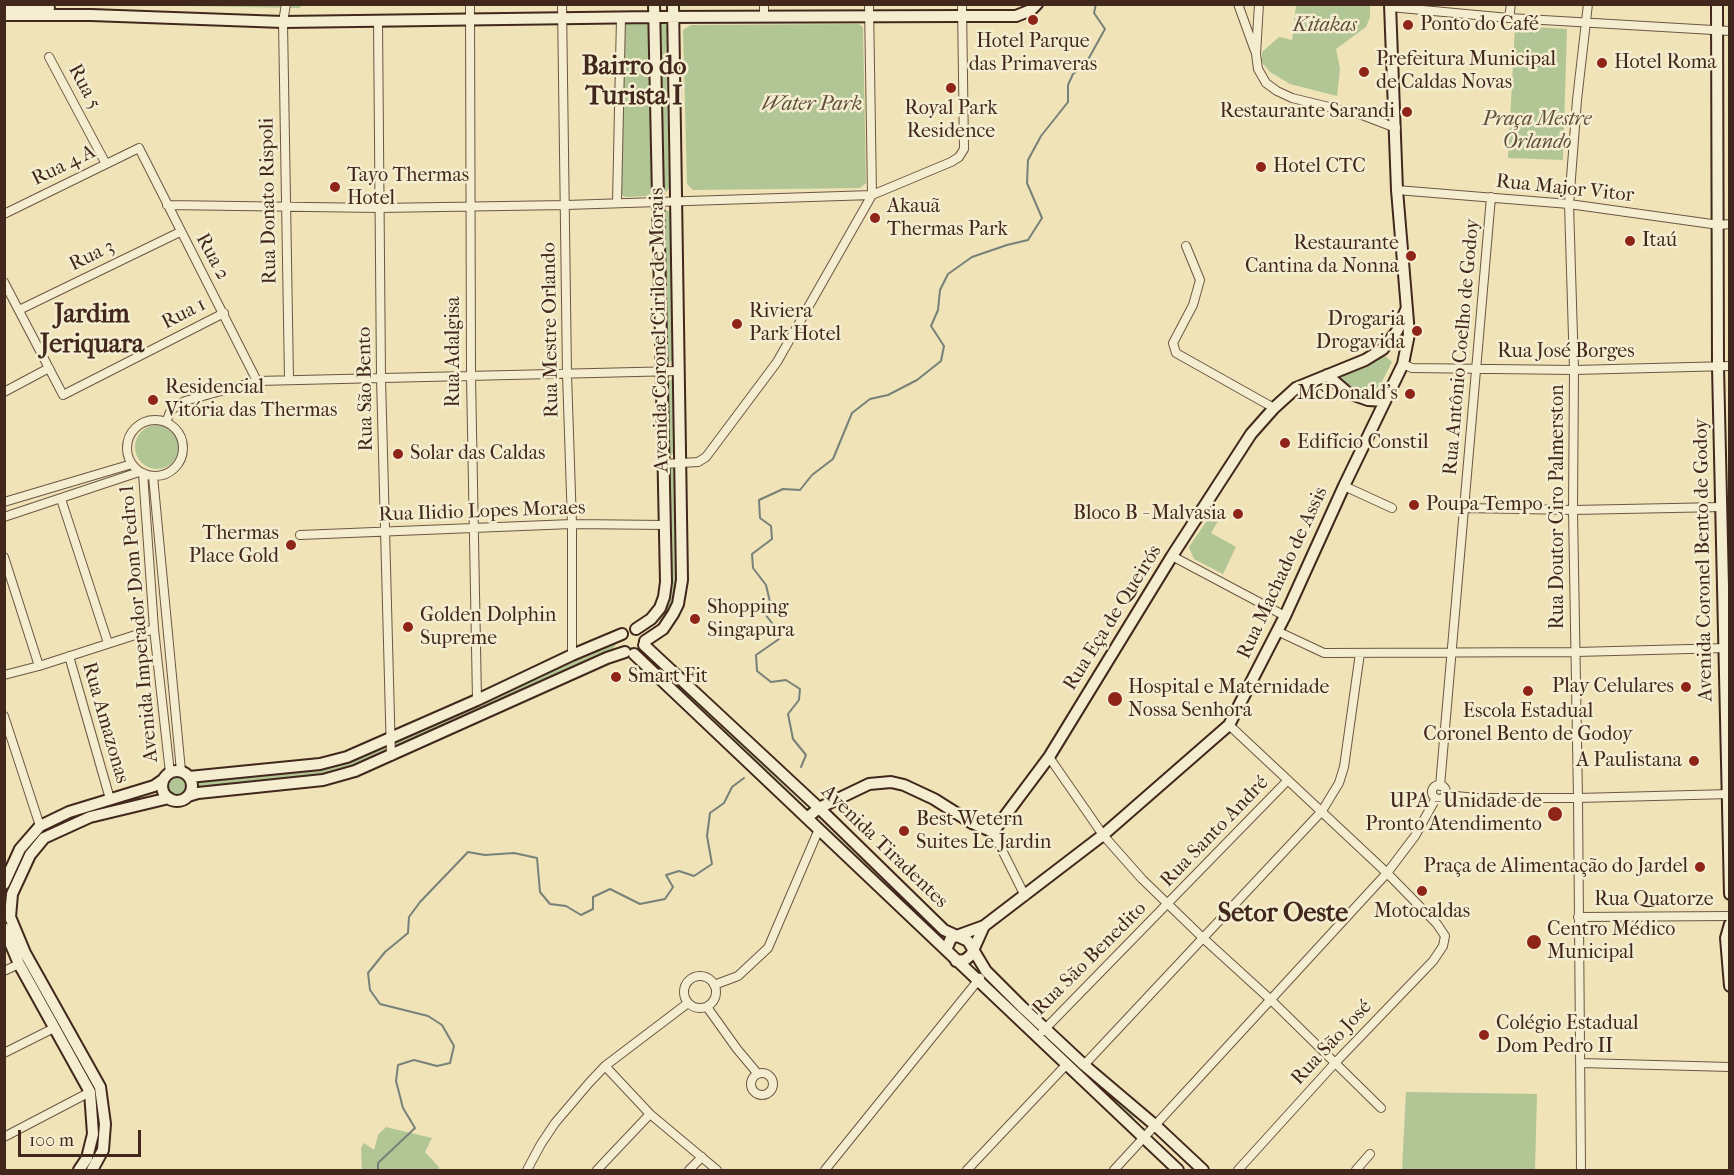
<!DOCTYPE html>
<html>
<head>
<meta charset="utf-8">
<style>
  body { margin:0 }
  #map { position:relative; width:1734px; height:1175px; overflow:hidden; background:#efe3b7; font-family:"IM FELL French Canon",serif }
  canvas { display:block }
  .frame { position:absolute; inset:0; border:6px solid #42271c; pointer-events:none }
  .scale { position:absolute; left:18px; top:1130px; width:123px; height:27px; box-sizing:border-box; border:3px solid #42271c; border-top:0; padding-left:8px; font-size:18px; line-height:21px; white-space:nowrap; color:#42271c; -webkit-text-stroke:4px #f5edd0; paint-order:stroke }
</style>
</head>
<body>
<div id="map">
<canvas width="1734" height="1175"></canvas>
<div class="frame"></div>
<div class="scale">100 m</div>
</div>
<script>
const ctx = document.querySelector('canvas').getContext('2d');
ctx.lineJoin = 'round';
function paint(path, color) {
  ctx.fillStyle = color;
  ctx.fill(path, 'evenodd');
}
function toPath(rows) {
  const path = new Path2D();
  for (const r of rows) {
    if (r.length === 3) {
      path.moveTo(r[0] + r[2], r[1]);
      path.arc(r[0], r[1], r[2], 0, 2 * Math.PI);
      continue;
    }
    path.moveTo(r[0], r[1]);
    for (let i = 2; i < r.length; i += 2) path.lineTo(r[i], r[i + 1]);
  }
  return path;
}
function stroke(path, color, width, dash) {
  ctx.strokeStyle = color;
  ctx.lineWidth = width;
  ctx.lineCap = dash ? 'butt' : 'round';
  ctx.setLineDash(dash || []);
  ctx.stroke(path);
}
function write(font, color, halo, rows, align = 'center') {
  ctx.font = font + ' "IM FELL French Canon",serif';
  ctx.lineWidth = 5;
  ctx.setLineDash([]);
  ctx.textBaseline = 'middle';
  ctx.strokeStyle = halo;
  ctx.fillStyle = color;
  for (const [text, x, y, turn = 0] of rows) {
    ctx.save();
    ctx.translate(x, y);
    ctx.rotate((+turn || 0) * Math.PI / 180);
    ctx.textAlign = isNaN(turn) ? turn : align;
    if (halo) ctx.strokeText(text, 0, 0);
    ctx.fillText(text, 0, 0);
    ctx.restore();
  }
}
paint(toPath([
  [131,5,303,5,299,8],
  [1296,5,1370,5,1370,17,1366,27,1336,49,1340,69,1337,96,1290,84,1270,72,1262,62,1262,52,1279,37,1292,40],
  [624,22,645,22,650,28,653,191,648,196,627,197,623,196,621,193],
  [664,22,667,26,669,188,666,192,662,189,660,26],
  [859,24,863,27,866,183,860,188,693,190,687,184,683,30,691,25],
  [1515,26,1567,29,1563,160,1508,158],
  [665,210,670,211,670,214,673,359,669,363,666,359,663,214],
  [1384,355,1392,362,1377,391,1374,394,1357,394,1342,382,1341,378,1343,375],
  [667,380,672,380,673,382,675,452,671,455,668,452],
  [157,447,22],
  [672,467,675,471,675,592,671,608,662,621,659,619,668,471],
  [1210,516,1218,521,1211,533,1236,547,1223,574,1194,559,1189,547],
  [611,642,616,644,613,649,365,763,325,775,199,787,195,785,198,781,323,768,347,763],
  [649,655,809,810,807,811,646,659,646,656],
  [177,786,10],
  [816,817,947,939,944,943,813,819],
  [1044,1034,1047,1035,1135,1118,1131,1120,1042,1036],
  [1406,1092,1537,1094,1535,1170,1402,1170],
  [386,1127,432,1138,425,1152,439,1167,438,1170,362,1170,361,1148,364,1143,374,1150,378,1135]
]), '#b2c594');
stroke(toPath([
  [801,767,806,755,793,739,788,714,799,700,800,689,786,680,771,682,757,671,756,655,779,639,775,627,765,614,770,602,766,585,753,568,752,554,772,539,771,526,760,518,759,500,783,489,800,490,812,475,833,459,852,413,870,399,888,395,917,380,941,361,944,346,931,326,938,310,940,290,948,274,972,257,1007,245,1028,240,1042,218,1027,183,1028,160,1041,136,1068,102,1068,85,1073,74,1085,65,1105,29,1094,13,1096,4],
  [378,1170,378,1163,415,1128,403,1108,396,1081,398,1065,414,1060,437,1066,450,1063,454,1046,442,1025,428,1016,380,1004,370,990,368,973,385,952,408,933,409,917,420,902,468,852,485,855,514,853,537,858,540,892,550,904,566,906,581,915,593,909,593,897,610,889,640,904,665,899,673,887,666,875,679,871,694,876,712,864,707,836,710,813,724,803,732,787,744,778]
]), '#788179', 2);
const street = toPath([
  [286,4,283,22,289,379],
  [470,4,471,376,477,700],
  [562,4,567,374,572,524,572,655],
  [869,4,872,195],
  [1238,4,1255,51],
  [1259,4,1256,54,1258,69,1266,83,1277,91,1292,98,1362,115,1396,128],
  [1390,7,1509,18,1730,31],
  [764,16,764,4],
  [1509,18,1511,4],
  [378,21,381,378,391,756],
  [49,57,106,164],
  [1397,190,1569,204,1719,225,1730,224],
  [617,202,621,17],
  [167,205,379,208,566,205,872,195,951,162,959,157,964,149,962,4],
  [4,214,139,148,257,381],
  [1186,246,1200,280,1193,305,1173,343,1176,353,1274,408],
  [4,282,63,395,224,313],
  [19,310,180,232],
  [1403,364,1412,368,1574,370,1730,366],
  [4,392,49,368],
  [155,448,28],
  [166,422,171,410,185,401,257,381,678,371],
  [664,464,698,462,706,457,777,362,872,195],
  [143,473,154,629,170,773],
  [153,476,181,771],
  [1344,486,1392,508],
  [61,499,108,643],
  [4,502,132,464],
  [1465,508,1573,510,1722,507],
  [4,517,139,472],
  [300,535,572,524,665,525],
  [1172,556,1285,616],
  [4,557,39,666],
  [1277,631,1324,653,1576,652,1728,648],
  [69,656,110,799],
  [4,675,39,666,154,629],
  [4,716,40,826],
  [1229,725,1387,873,1437,924,1445,936,1443,946,1433,961,1335,1063,1238,1170],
  [1049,757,1103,835,1142,879,1204,939,1271,1000,1381,1108],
  [1439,792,7],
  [1440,786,1491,197],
  [1445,795,1477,798,1578,798,1730,794],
  [993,832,1025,896],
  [1578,917,1730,916],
  [4,971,19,964],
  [700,992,16],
  [714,985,738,976,768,948,819,829],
  [707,1007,737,1049,758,1074],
  [1043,1031,1287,781],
  [4,1053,54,1028],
  [1581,1063,1730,1067],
  [1084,1065,1322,811,1339,783,1344,767,1360,653],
  [605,1066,650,1114,717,1170],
  [762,1084,11],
  [4,1137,90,1092],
  [527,1170,541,1144,555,1123,589,1083,605,1066,688,1003],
  [597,1170,650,1114],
  [689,1170,702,1157],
  [825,1170,980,978],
  [967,1170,1066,1065],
  [1114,1170,1387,873,1415,836,1436,798],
  [1356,1170,1370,1154],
  [1581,1170,1578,798,1573,510,1574,370,1569,204,1577,100,1588,4]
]);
const secondary = toPath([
  [1717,4,1718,367,1730,894],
  [4,7,49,8],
  [4,15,91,15,283,22,654,17,962,16,1016,16,1031,10,1037,4],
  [1327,375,1348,393,1368,400,1385,401],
  [636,629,651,619,660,608,664,597,666,582,654,4],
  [645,641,663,629,673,614,678,604,682,580,673,4],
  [644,645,819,808,944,930,968,941,986,971,1022,1007,1084,1065,1156,1126,1203,1170],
  [634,654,1178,1170],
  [177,786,15],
  [189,777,320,764,347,757,477,700,572,655,622,634],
  [188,796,198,793,323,780,355,771,607,658,625,652],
  [808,817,819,808,869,784,891,782,904,785,934,799,972,823,993,832,1049,757,1172,556,1251,434,1274,408,1296,388,1365,360,1383,349,1397,331,1406,310],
  [4,884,20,849,40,826,69,812,154,786,164,779],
  [1730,924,1726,938,1730,986],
  [4,928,19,964,90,1092,93,1134,87,1158,79,1170],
  [946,950,951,938,984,926,1103,835,1229,725,1285,616,1344,486,1403,364,1409,334,1397,190,1390,4],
  [956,961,965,960,971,955,984,926],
  [92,1170,103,1150,105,1124,100,1087,25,953,10,917,12,894,30,855,44,838,90,817,169,798]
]);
stroke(street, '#6d5643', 10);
stroke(secondary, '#42271c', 14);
stroke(street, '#f5edd0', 8);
stroke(secondary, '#f5edd0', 10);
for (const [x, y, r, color] of [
  [1033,20,6,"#8f2418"],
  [1408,25,6,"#8f2418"],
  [1602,63,6,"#8f2418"],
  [1364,72,6,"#8f2418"],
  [951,88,6,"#8f2418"],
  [1407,112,6,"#8f2418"],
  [1261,167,6,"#8f2418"],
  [335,187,6,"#8f2418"],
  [875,218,6,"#8f2418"],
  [1630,241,6,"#8f2418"],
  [1411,256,6,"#8f2418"],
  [737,324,6,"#8f2418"],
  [1417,331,6,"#8f2418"],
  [1410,394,6,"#8f2418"],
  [153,400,6,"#8f2418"],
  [1285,443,6,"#8f2418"],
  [398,454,6,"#8f2418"],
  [1414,505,6,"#8f2418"],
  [1238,514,6,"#8f2418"],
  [291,545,6,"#8f2418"],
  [695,619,6,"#8f2418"],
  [408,627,6,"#8f2418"],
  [616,677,6,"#8f2418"],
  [1686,687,6,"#8f2418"],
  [1528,691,6,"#8f2418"],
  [1115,699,8,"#8f2418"],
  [1694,761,6,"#8f2418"],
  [1555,814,8,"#8f2418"],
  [904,831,6,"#8f2418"],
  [1700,867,6,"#8f2418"],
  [1422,891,6,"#8f2418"],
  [1534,942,8,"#8f2418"],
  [1484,1035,6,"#8f2418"]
]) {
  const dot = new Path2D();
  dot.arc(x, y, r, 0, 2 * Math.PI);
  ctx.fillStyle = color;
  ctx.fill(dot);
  stroke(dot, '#f5edd0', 2);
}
write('20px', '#42271c', '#f5edd0', [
  ["Ponto do Café",1420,25],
  ["Hotel Parque",1033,42,"center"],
  ["das Primaveras",1033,65,"center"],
  ["Prefeitura Municipal",1376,60],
  ["de Caldas Novas",1376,83],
  ["Hotel Roma",1614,63],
  ["Royal Park",951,109,"center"],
  ["Residence",951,132,"center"],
  ["Restaurante Sarandi",1395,112,"right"],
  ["Hotel CTC",1273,167],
  ["Tayo Thermas",347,176],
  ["Hotel",347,199],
  ["Akauã",887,207],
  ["Thermas Park",887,230],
  ["Itaú",1642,241],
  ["Restaurante",1399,244,"right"],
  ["Cantina da Nonna",1399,267,"right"],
  ["Riviera",749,312],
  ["Park Hotel",749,335],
  ["Drogaria",1405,320,"right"],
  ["Drogavida",1405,343,"right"],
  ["Residencial",165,388],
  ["Vitória das Thermas",165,411],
  ["McDonald's",1398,394,"right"],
  ["Edifício Constil",1297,443],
  ["Solar das Caldas",410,454],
  ["Poupa Tempo",1426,505],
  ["Bloco B - Malvasia",1226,514,"right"],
  ["Thermas",279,534,"right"],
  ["Place Gold",279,557,"right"],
  ["Shopping",707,608],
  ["Singapura",707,631],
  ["Golden Dolphin",420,616],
  ["Supreme",420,639],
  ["Smart Fit",628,677],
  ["Play Celulares",1674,687,"right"],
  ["Hospital e Maternidade",1128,688],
  ["Nossa Senhora",1128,711],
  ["Escola Estadual",1528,712,"center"],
  ["Coronel Bento de Godoy",1528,735,"center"],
  ["A Paulistana",1682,761,"right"],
  ["UPA - Unidade de",1542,802,"right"],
  ["Pronto Atendimento",1542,825,"right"],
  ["Best Wetern",916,820],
  ["Suites Le Jardin",916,843],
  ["Praça de Alimentação do Jardel",1688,867,"right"],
  ["Motocaldas",1422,912,"center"],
  ["Centro Médico",1547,930],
  ["Municipal",1547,953],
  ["Colégio Estadual",1496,1024],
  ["Dom Pedro II",1496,1047]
], 'left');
write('italic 20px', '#5e4e3a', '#f5edd0', [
  ["Kitakas",1325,26],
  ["Water Park",812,105],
  ["Praça Mestre",1537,120],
  ["Orlando",1537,143]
]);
write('20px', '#42271c', '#f5edd0', [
  ["Rua 5",84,87,62],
  ["Rua 4 A",64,166,-26],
  ["Rua Major Vitor",1565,189,6],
  ["Rua Donato Rispoli",269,201,-91],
  ["Rua 3",92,256,-26],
  ["Rua 2",212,257,62],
  ["Rua 1",184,314,-27],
  ["Rua Mestre Orlando",551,330,-91],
  ["Avenida Coronel Cirilo de Morais",660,330,-91],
  ["Rua Antônio Coelho de Godoy",1462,347,-85],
  ["Rua Adalgisa",454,352,-90],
  ["Rua José Borges",1566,352],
  ["Rua São Bento",366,389,-91],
  ["Rua Doutor Ciro Palmerston",1558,507,-90],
  ["Rua Ilidio Lopes Moraes",482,512,-2],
  ["Avenida Coronel Bento de Godoy",1704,560,-91],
  ["Rua Machado de Assis",1283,573,-65],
  ["Rua Eça de Queirós",1113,618,-58],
  ["Avenida Imperador Dom Pedro l",140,624,-95],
  ["Rua Amazonas",105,723,74],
  ["Rua Santo André",1215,832,-46],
  ["Avenida Tiradentes",884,847,44],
  ["Rua Quatorze",1654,900],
  ["Rua São Benedito",1090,959,-45],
  ["Rua São José",1332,1043,-47]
]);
write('bold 26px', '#42271c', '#f5edd0', [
  ["Bairro do",634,68],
  ["Turista I",634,98],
  ["Jardim",92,316],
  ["Jeriquara",92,346],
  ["Setor Oeste",1283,915]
]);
</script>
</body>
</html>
